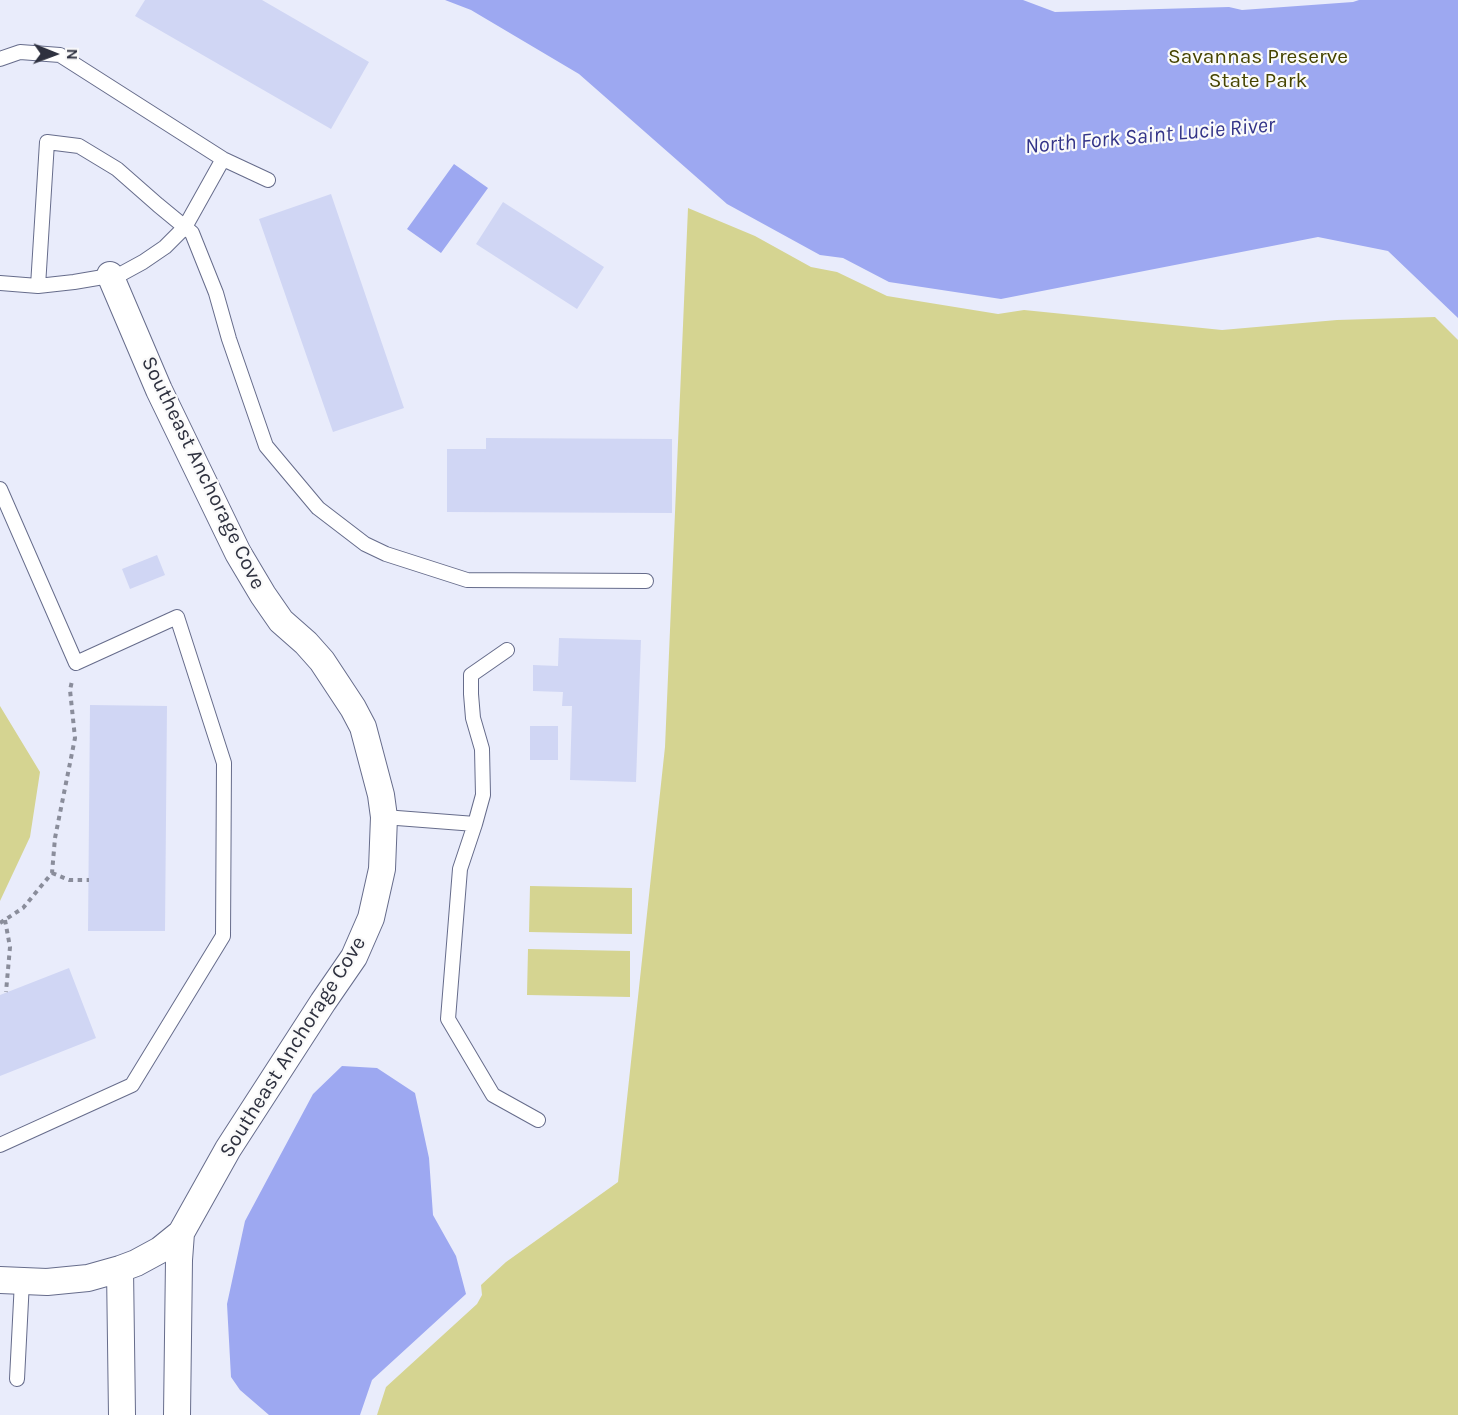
<!DOCTYPE html>
<html>
<head>
<meta charset="utf-8">
<style>
  body { margin:0 }
  #map { position:relative; width:1458px; height:1415px; overflow:hidden; background:#e9ecfb; font-family:Karla,sans-serif }
  canvas { display:block }
  .north { position:absolute; left:24px; top:24px; width:60px; height:60px; -webkit-text-stroke:4px #fafafa; paint-order:stroke; rotate:91deg; font-size:16px; font-weight:700; line-height:24px; text-align:center; color:#2e313f }
  .north::after { content:''; display:block; margin:auto; width:21px; height:27px; background:#2e313f; clip-path:polygon(50% 0,100% 100%,50% 72%,0 100%) }
</style>
</head>
<body>
<div id="map">
<canvas width="1458" height="1415"></canvas>
<div class="north">N</div>
</div>
<script>
const ctx = document.querySelector('canvas').getContext('2d');
ctx.lineJoin = 'round';
function paint(path, color) {
  ctx.fillStyle = color;
  ctx.fill(path, 'evenodd');
}
function toPath(rows) {
  const path = new Path2D();
  for (const r of rows) {
    path.moveTo(r[0], r[1]);
    for (let i = 2; i < r.length; i += 2) path.lineTo(r[i], r[i + 1]);
  }
  return path;
}
function stroke(path, color, width, dash) {
  ctx.strokeStyle = color;
  ctx.lineWidth = width;
  ctx.lineCap = dash ? 'butt' : 'round';
  ctx.setLineDash(dash || []);
  ctx.stroke(path);
}
function write(font, color, halo, rows, align = 'center') {
  ctx.font = font + ' Karla,sans-serif';
  ctx.lineWidth = 4.5;
  ctx.setLineDash([]);
  ctx.textBaseline = 'middle';
  ctx.strokeStyle = halo;
  ctx.fillStyle = color;
  for (const [text, x, y, turn = 0] of rows) {
    ctx.save();
    ctx.translate(x, y);
    ctx.rotate((+turn || 0) * Math.PI / 180);
    ctx.textAlign = isNaN(turn) ? turn : align;
    if (halo) ctx.strokeText(text, 0, 0);
    ctx.fillText(text, 0, 0);
    ctx.restore();
  }
}
paint(toPath([
  [688,208,755,236,811,267,837,272,887,296,998,314,1024,310,1222,330,1337,320,1435,317,1458,340,1458,1415,377,1415,386,1387,477,1304,482,1295,481,1285,506,1262,618,1182,665,747],
  [0,706,40,772,30,837,0,901],
  [530,886,632,888,632,934,529,932],
  [528,949,630,951,630,997,527,995]
]), '#d5d491');
paint(toPath([
  [445,0,1023,0,1055,12,1229,7,1242,10,1353,2,1359,0,1458,0,1458,318,1388,251,1318,237,1001,299,889,282,843,258,820,255,727,204,579,74,471,10],
  [454,164,488,188,441,253,407,229],
  [342,1066,377,1068,415,1093,429,1158,433,1215,456,1256,466,1294,372,1380,360,1415,269,1415,240,1390,231,1377,227,1304,245,1221,313,1094]
]), '#9da8f1');
paint(toPath([
  [145,0,262,0,369,62,331,129,135,16],
  [331,194,404,408,333,432,259,219],
  [503,202,604,267,577,309,476,244],
  [486,438,672,439,672,513,447,512,447,449,486,449],
  [157,555,165,575,130,589,122,569],
  [559,638,641,640,636,782,570,780,572,706,562,706,563,692,533,691,533,665,558,666],
  [90,705,167,706,165,931,88,931],
  [530,726,558,726,558,760,530,760],
  [69,968,96,1038,0,1076,0,995]
]), '#d0d6f4');
const service = toPath([
  [0,59,20,52,60,55,223,159,268,180],
  [0,283,38,286,74,282,121,274,143,262,165,247,185,227,223,159],
  [38,286,47,142,79,146,117,169,158,205,192,233,216,293,229,339,266,446,318,508,365,544,386,554,467,580,646,581],
  [0,489,76,663,177,617,224,763,223,936,132,1085,0,1145],
  [507,650,471,675,471,694,473,718,482,749,483,795,475,824,460,869,448,1019,493,1095,538,1120],
  [384,817,475,824],
  [17,1379,22,1281]
]);
const minor = toPath([
  [110,275,159,390,238,553,263,595,281,621,306,643,322,661,353,708,363,727,381,795,384,817,382,869,371,918,354,957,323,1002,228,1149,181,1233,179,1260,177,1415],
  [120,1269,122,1415],
  [0,1280,47,1282,88,1278,120,1269,136,1263,160,1250,181,1233]
]);
stroke(service, '#666c8b', 16);
stroke(minor, '#666c8b', 28);
stroke(toPath([
  [52,873,69,880,89,880],
  [5,920,10,947,6,992],
  [0,923,23,908,52,873,55,838,75,738,70,690,72,681]
]), '#8a8d9b', 4, [4.5, 4.5]);
stroke(service, '#fff', 14);
stroke(minor, '#fff', 26);
write('21px', '#464400', '#fafafa', [
  ["Savannas Preserve",1258,57],
  ["State Park",1258,81]
]);
write('21px', '#2e313f', '#fafafa', [
  ["Southeast Anchorage Cove",203,473,64],
  ["Southeast Anchorage Cove",293,1047,-58]
]);
write('italic 22px', '#333488', '#fafafa', [
  ["North Fork Saint Lucie River",1150,136,-5]
]);
</script>
</body>
</html>
